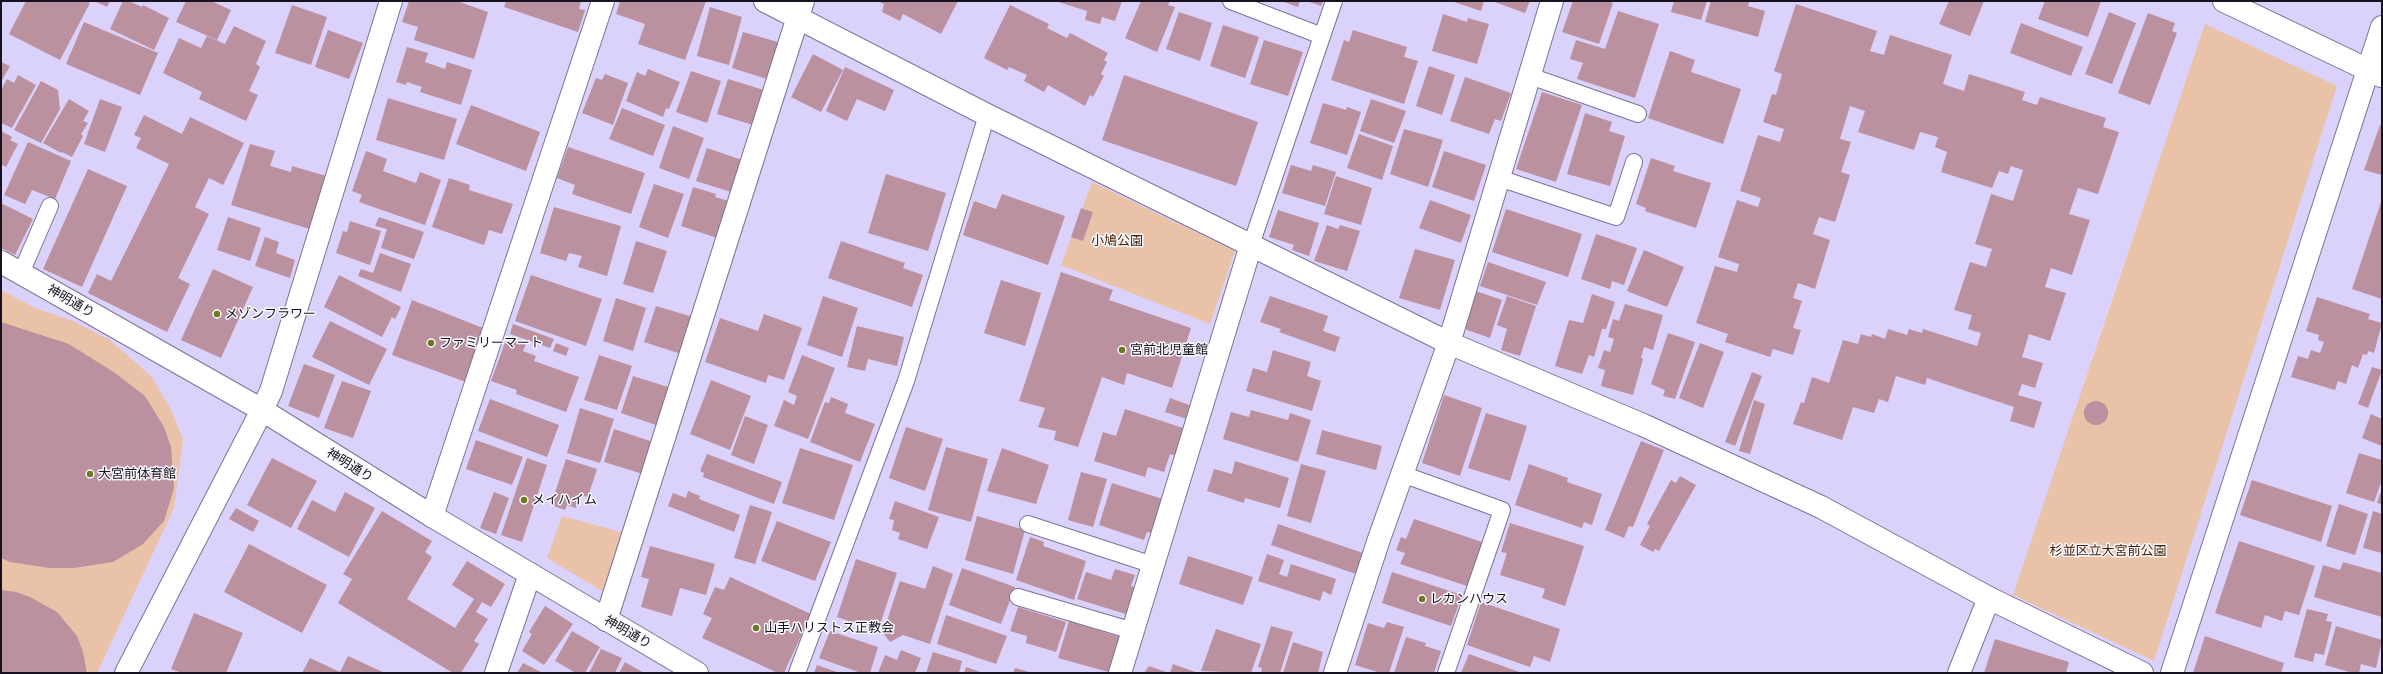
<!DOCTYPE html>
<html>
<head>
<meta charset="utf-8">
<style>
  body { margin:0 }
  #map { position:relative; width:2383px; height:674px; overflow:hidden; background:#dbd2fb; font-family:"Exo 2",sans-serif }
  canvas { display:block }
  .frame { position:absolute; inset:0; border:2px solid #161220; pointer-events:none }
</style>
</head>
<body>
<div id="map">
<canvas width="2383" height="674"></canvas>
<div class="frame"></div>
</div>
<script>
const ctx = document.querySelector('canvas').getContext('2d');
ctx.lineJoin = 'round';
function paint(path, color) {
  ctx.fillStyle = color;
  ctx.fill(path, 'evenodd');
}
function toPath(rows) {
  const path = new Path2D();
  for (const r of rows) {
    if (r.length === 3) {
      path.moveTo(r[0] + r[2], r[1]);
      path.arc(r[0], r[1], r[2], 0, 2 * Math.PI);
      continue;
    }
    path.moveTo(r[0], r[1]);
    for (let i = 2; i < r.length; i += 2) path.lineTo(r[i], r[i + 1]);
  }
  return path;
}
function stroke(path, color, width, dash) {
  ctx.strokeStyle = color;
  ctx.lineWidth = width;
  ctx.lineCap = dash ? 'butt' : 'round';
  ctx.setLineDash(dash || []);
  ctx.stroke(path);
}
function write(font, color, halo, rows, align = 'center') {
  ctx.font = font + ' "Exo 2","Noto Sans JP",sans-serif';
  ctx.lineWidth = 3;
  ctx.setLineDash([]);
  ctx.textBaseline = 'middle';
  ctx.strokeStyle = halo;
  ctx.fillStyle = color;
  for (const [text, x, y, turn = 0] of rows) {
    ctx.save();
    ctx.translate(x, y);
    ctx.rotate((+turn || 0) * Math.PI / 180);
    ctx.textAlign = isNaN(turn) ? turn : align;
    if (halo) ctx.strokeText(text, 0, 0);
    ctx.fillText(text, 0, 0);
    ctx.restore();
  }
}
paint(toPath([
  [2205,24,2337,86,2154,661,2013,595],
  [1092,182,1235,251,1210,324,1061,265],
  [1,290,35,308,73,321,110,340,152,377,170,408,183,439,174,508,97,673,1,673],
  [562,516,624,533,604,592,547,558]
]), '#eac2a8');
paint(toPath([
  [26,1,86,1,90,3,60,60,9,34],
  [94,1,110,1,107,7],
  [123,1,129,1,142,7,143,5,169,18,154,50,110,29],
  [186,1,211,1,231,10,217,40,176,22],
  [409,1,457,1,488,12,474,59,414,40,418,27,402,22],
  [506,1,581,1,579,9,585,10,578,32,504,7],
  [620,1,706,1,685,60,638,44,645,24,616,14],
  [877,1,958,1,941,34,903,14,900,21,882,12,884,4],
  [1055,1,1122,1,1115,21,1102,17,1100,24,1085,20,1087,11],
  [1141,1,1170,1,1168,5,1175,7,1157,52,1125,38],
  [1281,1,1300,1,1298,7],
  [1307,1,1323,1,1321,6],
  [1451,1,1484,1,1481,11],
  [1492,1,1530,1,1525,13],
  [1573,1,1607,1,1613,3,1599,44,1562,32],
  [1674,1,1707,1,1701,20,1671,12],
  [1711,1,1750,1,1748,6,1765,11,1758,37,1705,22],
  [1949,1,1984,1,1970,36,1939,24],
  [2045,1,2101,1,2088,37,2038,19],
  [1796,4,1877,31,1870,51,1884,55,1890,35,1952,55,1943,84,1964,91,1969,74,2025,92,2022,100,2037,105,2040,97,2106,118,2103,127,2119,132,2098,194,2078,188,2069,214,2090,220,2072,275,2051,268,2045,287,2066,293,2050,341,2029,334,2022,357,2043,363,2035,388,2022,384,2018,395,2042,402,2034,428,2010,421,2014,407,1927,378,1925,385,1896,376,1888,402,1879,399,1874,413,1853,407,1842,440,1793,424,1801,402,1804,403,1812,377,1829,383,1843,340,1858,344,1861,334,1871,337,1872,334,1885,339,1888,329,1907,335,1909,329,1922,333,1923,329,1977,346,1981,333,1968,329,1972,315,1954,310,1970,262,1986,267,1992,249,1975,244,1991,194,2013,201,2023,170,2011,166,2008,174,1999,171,1992,188,1941,172,1947,152,1935,147,1938,137,1920,132,1914,150,1858,132,1865,111,1850,106,1840,139,1851,142,1841,172,1850,175,1835,222,1819,217,1813,234,1830,240,1815,289,1798,283,1793,298,1802,301,1793,328,1801,330,1793,355,1773,349,1770,357,1725,342,1728,334,1696,323,1715,266,1737,272,1739,264,1718,257,1737,200,1758,207,1761,198,1740,191,1758,135,1780,142,1784,129,1763,122,1772,94,1776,95,1782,74,1774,71],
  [292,5,327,17,311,65,275,53],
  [1010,5,1049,24,1047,28,1067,38,1070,33,1108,53,1104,60,1107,62,1101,74,1104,76,1093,97,1090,95,1085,106,1048,85,1044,92,1024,81,1027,75,1009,67,1007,70,984,58],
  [710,7,742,17,729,65,697,56],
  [1618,11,1659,24,1635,98,1577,79,1583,63,1570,59,1576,40,1605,49],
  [1179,12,1212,23,1200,61,1166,49],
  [2109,12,2136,23,2112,84,2085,74],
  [2148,13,2175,23,2172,31,2177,33,2150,105,2118,93],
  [1443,14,1467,22,1468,18,1489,24,1477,64,1432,51],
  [84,22,158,53,140,95,66,64],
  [2021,23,2083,47,2071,76,2010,53],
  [1223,25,1259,37,1245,78,1210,66],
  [234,26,266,41,256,64,260,67,249,91,258,95,246,121,199,99,202,92,163,73,179,38,201,48,207,36,225,44],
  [328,30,363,43,349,79,315,67],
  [1353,30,1407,47,1404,57,1418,61,1404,104,1331,80,1344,40,1349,42],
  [743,32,781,43,770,80,732,68],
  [1264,40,1303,52,1288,96,1250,84],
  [407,47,428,53,425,62,445,69,447,62,472,70,461,105,420,92,422,87,407,82,406,85,396,82],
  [1670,51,1695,60,1691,72,1741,89,1723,144,1648,118],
  [813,54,843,70,821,112,791,97],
  [1,62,10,66,1,82],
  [1429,66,1455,75,1442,115,1416,106],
  [845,67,894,90,885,111,857,99,847,121,826,111],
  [648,69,680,82,669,109,666,108,663,117,626,101,637,72,645,76],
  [691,71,721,81,707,123,676,112],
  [605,74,628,83,613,125,582,113,596,78,602,80],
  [18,75,36,85,12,128,1,123,1,90,7,79,14,83],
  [1124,75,1258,122,1236,186,1102,140],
  [1465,77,1511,93,1501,121,1495,119,1489,134,1450,121],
  [728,79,764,90,753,125,717,114],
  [41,81,58,90,60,109,41,143,14,130],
  [1542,92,1582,105,1556,182,1516,169],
  [388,98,457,119,444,160,376,140],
  [69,99,89,111,83,121,88,123,81,134,83,136,72,157,62,152,61,153,43,143],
  [100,99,122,107,105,152,84,144],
  [1371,99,1406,111,1394,143,1360,131],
  [1323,103,1346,110,1347,107,1361,112,1347,155,1310,143],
  [471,105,540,132,526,171,456,144],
  [622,108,665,125,653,156,609,139],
  [1585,113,1612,122,1609,131,1625,136,1610,186,1567,174],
  [144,115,182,134,190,117,244,143,223,185,209,178,195,207,209,214,178,278,190,284,167,332,88,293,97,274,111,281,169,164,136,148,141,138,134,135],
  [2380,125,2382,126,2382,175,2364,170],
  [673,126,704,138,689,179,659,168],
  [1404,129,1443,140,1428,187,1390,174],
  [1,131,12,137,10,140,18,144,6,167,1,164],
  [1359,134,1393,146,1382,180,1347,168],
  [28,142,71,161,55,199,32,190,25,204,4,195],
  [250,144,275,151,270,166,291,172,292,166,326,176,310,229,231,205],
  [568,147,645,173,631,214,572,194,575,185,557,178],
  [707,148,742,160,731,192,696,181],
  [366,151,387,159,383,171,416,183,420,172,441,180,425,225,359,202,362,195,352,191],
  [1444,151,1486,165,1474,201,1432,187],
  [1651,158,1675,166,1673,171,1711,183,1696,228,1645,211,1646,208,1636,204],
  [1291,165,1311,171,1313,165,1336,172,1325,206,1282,193],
  [88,169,127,186,82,287,43,269],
  [886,174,946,193,928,251,868,233],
  [1336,176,1372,188,1361,225,1324,214],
  [449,178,470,185,469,190,513,204,502,234,489,230,484,245,432,227],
  [654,184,684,194,668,238,639,227],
  [693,187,716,194,715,197,732,202,717,238,681,226],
  [1002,194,1065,216,1048,265,963,235,974,201,996,209],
  [2382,199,2382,299,2352,289],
  [1430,200,1471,215,1461,243,1419,228],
  [1,203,33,219,15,255,1,248],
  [554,207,621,226,607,276,578,267,582,256,569,253,566,261,540,253],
  [1081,208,1093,212,1083,241,1071,237],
  [1506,209,1582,234,1568,277,1492,252],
  [1278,210,1319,223,1309,256,1292,250,1294,245,1269,237],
  [228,217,261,228,250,261,217,250],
  [379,217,424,232,414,259,381,248,387,229,375,226],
  [350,221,381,231,370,265,336,253,343,231,347,232],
  [1327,225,1338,229,1340,225,1360,231,1347,271,1314,261],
  [1596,234,1637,248,1624,285,1612,281,1610,289,1581,279],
  [265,237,279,242,276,253,295,260,290,278,255,266],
  [636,241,667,251,653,293,623,284],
  [841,241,905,263,903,268,923,275,912,307,828,278],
  [1415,249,1455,260,1440,310,1399,298],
  [1644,250,1684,267,1667,307,1627,291],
  [380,253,411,264,401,292,358,276,361,269,373,273],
  [1488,262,1546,282,1537,305,1480,286],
  [213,269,253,287,221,358,181,340],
  [1061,272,1113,290,1109,300,1191,328,1172,388,1127,373,1124,385,1102,377,1078,447,1054,440,1056,431,1038,427,1045,408,1019,401],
  [339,275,401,307,395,319,392,317,382,337,324,307],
  [531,275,602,299,586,346,515,321],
  [1001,280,1041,293,1025,346,984,333],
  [1473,290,1502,300,1490,338,1467,330,1463,323],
  [1592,294,1615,302,1606,329,1602,329,1594,357,1589,355,1582,374,1555,366,1569,320,1583,323],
  [823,296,858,308,842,357,807,345],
  [1270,296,1328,316,1323,331,1340,337,1335,352,1279,332,1281,329,1260,322],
  [1507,296,1536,306,1520,356,1501,350,1507,329,1497,325],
  [2317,297,2370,314,2368,319,2382,323,2374,353,2368,351,2367,355,2363,354,2358,368,2352,365,2346,384,2338,381,2335,390,2291,377,2298,356,2308,359,2311,350,2320,353,2324,342,2318,340,2319,335,2306,331],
  [616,298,646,308,633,351,603,341],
  [412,300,483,328,466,382,392,355],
  [1625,304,1663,315,1653,350,1644,347,1641,358,1643,359,1633,395,1601,386,1605,370,1598,368,1604,350,1610,352,1614,339,1608,337,1613,319,1619,321],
  [656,306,693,317,681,354,644,342],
  [764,314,802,328,784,380,768,375,766,383,705,362,720,318,758,331],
  [330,321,387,349,369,385,312,357],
  [1,322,69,344,115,373,145,396,164,427,171,447,174,488,164,521,143,544,113,562,74,568,49,568,10,562,1,558],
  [513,324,554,339,550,348,510,334],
  [857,326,904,337,897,366,868,359,865,371,847,367],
  [1668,333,1695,342,1675,399,1663,396,1665,390,1651,384],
  [507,337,526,344,523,351,536,356,534,361,579,377,566,412,516,394,517,390,491,381],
  [556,343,569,348,566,356,553,351],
  [1700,343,1724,352,1703,408,1679,398],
  [1273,350,1311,362,1307,376,1321,381,1312,411,1246,391,1253,368,1267,372],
  [599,355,632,366,617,410,584,400],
  [802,355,835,368,808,439,774,426,784,400,794,405,797,396,788,392],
  [304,364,335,375,319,418,288,406],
  [2372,367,2382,370,2368,408,2358,404],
  [1752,372,1762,376,1735,446,1725,442],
  [633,376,668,387,656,425,621,413],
  [711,380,751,396,730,450,690,434],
  [342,381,371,391,353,438,324,428],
  [1444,395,1482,408,1460,476,1422,463],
  [831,397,848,404,845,413,875,424,860,462,810,442,825,402,829,403],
  [1170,398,1192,406,1187,419,1165,412],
  [490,399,559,425,547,457,478,431],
  [1754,400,1765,404,1750,454,1739,451],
  [2096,413,12],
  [580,408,614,419,600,463,567,453],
  [1125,409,1186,429,1177,456,1170,454,1164,472,1148,467,1145,477,1094,461,1103,432,1116,436],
  [1251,410,1288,420,1290,413,1311,420,1298,462,1223,439,1231,412,1249,417],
  [1486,413,1527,426,1510,481,1468,468],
  [2371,414,2382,419,2382,446,2362,438],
  [745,416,768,425,754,464,731,455],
  [906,427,943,439,925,491,889,478],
  [614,429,653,442,643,474,604,462],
  [1322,430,1382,446,1376,470,1316,454],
  [476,440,523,457,512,485,466,469],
  [1641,441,1664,450,1633,527,1629,526,1624,538,1605,530],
  [946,447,988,459,971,522,928,510],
  [800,448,853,465,834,520,782,503],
  [1002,448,1049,465,1036,504,987,491],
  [2359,453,2382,460,2382,480,2374,502,2346,493],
  [707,454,782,482,774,504,703,477,704,473,700,471],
  [272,458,317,481,291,528,247,505],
  [527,458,547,465,522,542,501,535],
  [566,459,597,469,588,497,580,495,576,508,567,505,565,510,551,505],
  [1235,461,1289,478,1280,508,1245,498,1244,503,1207,491,1214,469,1232,474],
  [1301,464,1326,471,1311,523,1287,516],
  [1529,464,1568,478,1567,482,1602,494,1592,525,1584,522,1582,528,1515,505],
  [1081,472,1107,479,1093,527,1068,520],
  [1680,476,1696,485,1659,551,1655,549,1653,552,1640,545,1650,526,1647,524,1671,480,1676,483],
  [2252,480,2332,506,2321,542,2240,515],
  [1112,483,1166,500,1155,534,1147,532,1144,540,1099,525],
  [2382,488,2382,504,2377,503],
  [688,491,700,496,699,499,740,515,734,532,668,506,673,493,686,498],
  [345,492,375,508,349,557,297,529,312,500,335,512],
  [494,492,509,498,496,534,480,528],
  [895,501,939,517,927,549,898,539,900,533,892,530,894,520,889,519],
  [2339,504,2368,514,2355,555,2326,546],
  [750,505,772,512,755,564,734,558],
  [236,508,259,521,253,532,229,519],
  [382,511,432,541,425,552,432,557,407,599,455,628,474,599,452,585,467,561,505,584,491,607,482,602,476,612,488,619,474,641,479,644,461,673,453,673,338,603,352,579,343,574],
  [2373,511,2382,514,2382,553,2363,548],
  [977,516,1025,530,1013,574,965,560],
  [1414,519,1482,542,1467,586,1400,564,1405,553,1396,550,1401,537,1406,539],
  [777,521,831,542,815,581,761,561],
  [1510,523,1584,546,1565,606,1542,598,1545,589,1500,575,1507,553,1501,552],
  [1278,524,1363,553,1356,574,1271,545],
  [1030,537,1044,542,1043,546,1086,561,1074,600,1016,580],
  [2239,541,2315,566,2299,615,2285,611,2282,621,2265,615,2261,628,2215,613],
  [249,544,327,585,302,633,224,592],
  [650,546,715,564,706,595,680,588,672,616,641,607,649,579,641,577],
  [1267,554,1284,560,1279,574,1287,577,1291,564,1336,579,1331,595,1323,591,1320,601,1258,581],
  [1188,556,1253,577,1243,605,1179,584],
  [856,559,897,573,878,631,837,617],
  [2343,562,2382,573,2382,617,2314,597,2323,565,2340,570],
  [933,566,953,574,930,644,903,635,890,642,883,633,900,581,925,589],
  [962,568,1015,587,1001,624,949,605],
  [1115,569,1135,575,1131,586,1140,589,1132,616,1077,599,1086,572,1111,580],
  [1392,572,1462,595,1451,626,1382,603],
  [730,577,811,614,784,673,778,673,702,638,712,618,703,614,715,587,724,590],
  [1,590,16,592,30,597,57,612,77,636,83,652,87,673,1,673],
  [1481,602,1560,629,1550,662,1534,656,1530,667,1467,645],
  [545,606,573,624,544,665,522,651,532,634,529,632],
  [1018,607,1066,622,1056,652,1026,643,1027,636,1010,631],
  [2307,609,2328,614,2326,621,2332,622,2324,655,2315,653,2313,662,2294,657],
  [194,613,243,633,226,673,182,673,171,669],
  [946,615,1007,636,996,664,937,644],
  [1069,621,1123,638,1112,673,1058,658],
  [1387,622,1404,627,1389,673,1381,673,1355,665,1368,623,1384,628],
  [1271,626,1293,632,1280,673,1261,673,1262,668,1258,667],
  [2336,626,2382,640,2376,668,2361,664,2359,673,2353,673,2325,665],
  [1216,629,1261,644,1251,673,1201,671],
  [572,631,600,647,585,673,576,673,555,661],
  [830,631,878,647,870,673,861,673,819,658],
  [2205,636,2284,663,2281,673,2193,673],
  [1406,637,1426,643,1425,646,1441,651,1434,673,1394,673],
  [1995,639,2069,662,2066,673,1984,673],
  [1293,642,1323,652,1318,673,1283,673],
  [601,649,622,658,615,673,589,673],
  [901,650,921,658,915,673,878,673,885,655,897,660],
  [933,652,962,661,959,673,926,673],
  [1469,654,1522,673,1461,673],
  [348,656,385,673,302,673,310,658,340,672],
  [625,662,644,673,619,673],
  [523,663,543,673,517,673],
  [1173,664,1198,673,1170,673],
  [817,665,840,673,814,673],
  [1149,666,1169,673,1144,673],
  [966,667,983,673,964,673],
  [1015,668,1033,673,1013,673]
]), '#bb909f');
const service = toPath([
  [1231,1,1322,36],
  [1530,76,1638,114],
  [1499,178,1616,217,1634,162],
  [1251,245,1334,1],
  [21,273,50,206],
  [1402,474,1502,510,1446,673],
  [1028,524,1153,565],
  [1018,597,1133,631],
  [797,673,906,381,987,115]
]);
const minor = toPath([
  [765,1,987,115,1449,343,1643,425,1821,507,1989,598,2142,673],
  [2224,1,2381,76],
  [262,410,271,391,391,1],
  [432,516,603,1],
  [606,620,803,1],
  [496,673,530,574],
  [1120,673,1251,245],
  [1335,673,1379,539,1449,343,1552,1],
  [1959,673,1989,598],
  [2172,673,2382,27]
]);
const tertiary = toPath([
  [1,262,262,410,432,516,697,673],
  [126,673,262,410]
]);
stroke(service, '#7b7397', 18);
stroke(minor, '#7b7397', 24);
stroke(tertiary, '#7b7397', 24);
stroke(service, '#fff', 16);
stroke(minor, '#fff', 22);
stroke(tertiary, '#fff', 22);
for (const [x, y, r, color] of [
  [217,314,4,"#6f7923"],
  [431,343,4,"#6f7923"],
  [1122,350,4,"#6f7923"],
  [90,474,4,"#6f7923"],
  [524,500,4,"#6f7923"],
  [1422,599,4,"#6f7923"],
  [756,628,4,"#6f7923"]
]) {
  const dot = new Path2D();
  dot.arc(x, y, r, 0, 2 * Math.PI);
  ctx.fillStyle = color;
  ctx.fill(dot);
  stroke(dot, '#faf9fd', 1.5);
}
write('13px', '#462204', '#faf9fd', [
  ["小鳩公園",1117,241],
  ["杉並区立大宮前公園",2108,551]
]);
write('13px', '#161220', '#faf9fd', [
  ["神明通り",71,301,30],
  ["神明通り",350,465,32],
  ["神明通り",628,632,30]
]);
write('13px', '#161220', '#faf9fd', [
  ["メゾンフラワー",225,314],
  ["ファミリーマート",439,343],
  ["宮前北児童館",1130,350],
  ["大宮前体育館",98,474],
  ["メイハイム",532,500],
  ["レカンハウス",1430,599],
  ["山手ハリストス正教会",764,628]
], 'left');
</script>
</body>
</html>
